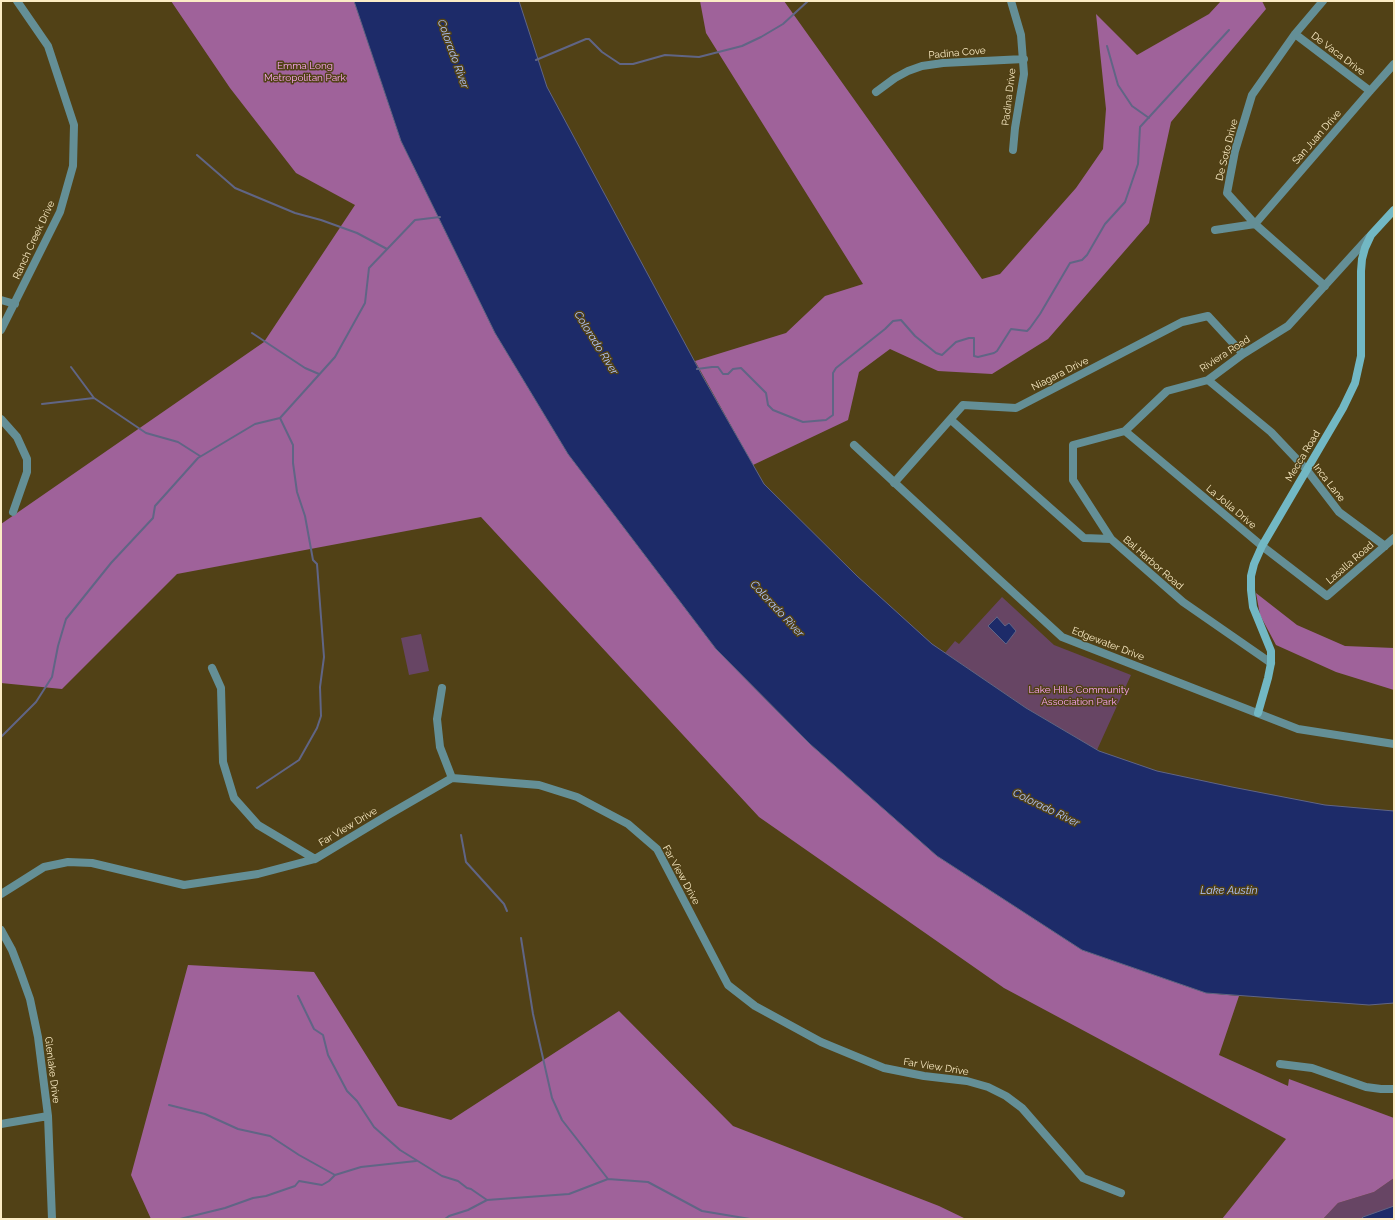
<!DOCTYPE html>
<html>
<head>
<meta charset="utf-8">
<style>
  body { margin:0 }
  #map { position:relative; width:1395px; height:1220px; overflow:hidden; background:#514116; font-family:Raleway,sans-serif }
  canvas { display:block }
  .frame { position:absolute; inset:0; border:2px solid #fbecc5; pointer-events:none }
</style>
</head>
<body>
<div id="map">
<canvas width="1395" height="1220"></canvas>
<div class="frame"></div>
</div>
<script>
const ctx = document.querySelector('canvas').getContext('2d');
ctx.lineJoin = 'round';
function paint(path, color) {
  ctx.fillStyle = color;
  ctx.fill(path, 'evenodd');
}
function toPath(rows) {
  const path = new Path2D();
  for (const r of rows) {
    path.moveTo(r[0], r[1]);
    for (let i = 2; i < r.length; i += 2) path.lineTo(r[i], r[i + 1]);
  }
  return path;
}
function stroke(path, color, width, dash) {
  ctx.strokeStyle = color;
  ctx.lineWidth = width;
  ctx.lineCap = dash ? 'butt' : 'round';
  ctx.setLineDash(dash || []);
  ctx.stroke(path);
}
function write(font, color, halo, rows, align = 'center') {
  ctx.font = font + ' Raleway,sans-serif';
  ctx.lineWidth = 3;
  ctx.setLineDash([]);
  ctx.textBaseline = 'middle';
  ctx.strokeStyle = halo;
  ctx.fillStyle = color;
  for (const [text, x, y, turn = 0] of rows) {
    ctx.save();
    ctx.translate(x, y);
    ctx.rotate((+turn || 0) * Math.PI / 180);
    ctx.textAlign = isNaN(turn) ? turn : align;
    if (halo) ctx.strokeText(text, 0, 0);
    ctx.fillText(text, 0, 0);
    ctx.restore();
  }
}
paint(toPath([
  [1002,597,1054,645,1131,675,1097,750,1026,708,945,653,955,641,959,644],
  [421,634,429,671,409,675,401,638],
  [1394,1178,1394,1219,1323,1219,1338,1203,1374,1192]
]), '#674564');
paint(toPath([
  [171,1,354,1,401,141,495,333,568,454,716,649,810,744,937,856,1082,950,1206,993,1239,996,1219,1055,1288,1086,1289,1079,1394,1118,1394,1178,1374,1192,1338,1203,1323,1219,1222,1219,1286,1139,1004,988,759,817,481,517,177,574,62,689,1,683,1,524,264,342,355,205,296,173,230,88],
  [700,1,784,1,982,279,1000,274,1076,188,1103,149,1106,109,1096,14,1137,55,1209,14,1221,1,1262,1,1266,9,1171,122,1149,223,1048,339,992,374,938,371,890,349,859,372,848,420,753,465,695,361,786,333,825,296,863,284,706,33],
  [1256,593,1297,625,1345,646,1394,648,1394,690,1336,672,1276,645,1260,615],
  [188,965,314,972,398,1106,451,1120,619,1011,733,1126,939,1206,966,1219,151,1219,131,1175]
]), '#9f629a');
const water = toPath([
  [354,1,519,1,547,87,703,377,764,484,857,576,932,644,1026,708,1099,751,1157,771,1232,787,1325,805,1394,811,1394,1003,1369,1005,1206,993,1082,950,937,856,810,744,716,649,568,454,495,333,401,141,354,1],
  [997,617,1005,626,1009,623,1016,631,1006,644,988,626,997,617],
  [1394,1206,1394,1219,1361,1219,1363,1217,1394,1206]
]);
paint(water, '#1d2b69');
stroke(water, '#606585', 1);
stroke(toPath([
  [1107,46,1118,85,1132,106,1149,118],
  [536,60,586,39,589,39,602,52,620,64,633,64,665,55,699,57,742,46,761,37,783,24,808,1],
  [197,155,235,188,295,213,321,220,357,233,387,249],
  [252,333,305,368,319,374],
  [71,367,94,398,146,433,178,442,200,456],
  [697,369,712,367,718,367,723,374,728,374,733,369,741,368,766,393,768,405,773,410,803,422,826,420,833,415,833,373,836,368,885,329,893,321,901,320,915,336,936,353,942,355,956,342,969,338,974,338,974,356,978,357,994,353,997,351,1011,329,1027,331,1030,328,1040,314,1070,263,1082,260,1087,255,1105,224,1125,202,1138,164,1140,127,1229,30],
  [42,404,94,398],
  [1,737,36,702,52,677,58,646,66,619,111,563,153,518,155,506,198,458,255,424,280,418,335,357,365,303,369,268,415,220,440,217],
  [257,788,299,760,317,728,321,716,320,687,324,657,317,564,313,560,305,516,297,492,293,463,293,445,280,418],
  [461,835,466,862,504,904,507,911],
  [521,938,533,1014,552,1098,562,1120,608,1179,648,1182,702,1211,750,1219],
  [298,996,314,1029,323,1035,328,1055,347,1091,357,1101,374,1127,400,1150,442,1176,458,1181,467,1188,471,1189,487,1200,569,1194,608,1179],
  [169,1105,205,1114,238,1129,270,1136,299,1155,335,1175],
  [180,1219,225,1208,253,1198,266,1196,295,1186,299,1181,322,1185,329,1181,335,1175,361,1167,416,1161],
  [445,1219,449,1216,468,1210,487,1200]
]), '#606585', 2);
stroke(toPath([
  [1011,1,1021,35,1024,74,1015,128,1013,150],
  [1323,1,1295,34,1252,95,1235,151,1227,193,1255,224,1325,286],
  [1295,34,1370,91],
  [876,92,895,78,908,71,922,66,943,63,1024,59],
  [1215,230,1255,224,1370,91,1394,64],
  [1,300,15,304],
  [1,330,60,212,73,166,74,125,48,46,17,1],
  [1208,380,1271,432,1306,469,1339,512,1385,546],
  [1,419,17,437,27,459,27,472,13,512],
  [951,420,1084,538,1111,539,1183,602,1271,663],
  [1125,431,1262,546,1327,596,1394,538],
  [854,445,992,573,1062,637,1298,729,1394,744],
  [894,483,963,405,1016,408,1182,322,1208,316,1243,354],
  [1111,539,1073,480,1073,445,1125,431,1167,391,1208,380,1243,354,1288,326,1369,237],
  [212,668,221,688,223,762,234,798,258,825,315,859],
  [442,688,437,719,440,747,452,778],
  [1,894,44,867,68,862,92,863,184,885,258,874,315,859,388,815,452,778,539,785,577,797,628,824,657,849,728,985,755,1006,821,1042,884,1068,924,1076,967,1081,988,1087,1006,1096,1022,1108,1083,1178,1121,1193],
  [1,930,12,950,20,971,30,999,38,1037,48,1116,52,1219],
  [1280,1064,1312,1068,1366,1087,1381,1089,1394,1089],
  [1,1124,48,1116]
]), '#648f96', 8);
stroke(toPath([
  [1258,713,1268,678,1271,663,1271,651,1253,607,1251,590,1251,576,1254,564,1262,546,1343,408,1355,383,1361,356,1361,271,1362,259,1365,248,1371,235,1394,210]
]), '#72b8c4', 8);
write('10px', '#fbecc5', '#514116', [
  ["Padina Cove",957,53,-5],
  ["De Vaca Drive",1338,54,37],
  ["Padina Drive",1009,97,-83],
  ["San Juan Drive",1317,137,-49],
  ["De Soto Drive",1227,150,-76],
  ["Ranch Creek Drive",34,240,-65],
  ["Riviera Road",1225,354,-33],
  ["Niagara Drive",1060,374,-27],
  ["Mecca Road",1303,456,-59],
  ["Inca Lane",1329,483,52],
  ["La Jolla Drive",1231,507,40],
  ["Bal Harbor Road",1153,563,41],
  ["Lasalla Road",1350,563,-41],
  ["Edgewater Drive",1108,644,21],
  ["Far View Drive",348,827,-31],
  ["Far View Drive",681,875,61],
  ["Far View Drive",936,1067,9],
  ["Glenlake Drive",52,1070,83]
]);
write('10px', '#fca7f5', '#514116', [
  ["Emma Long",305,66],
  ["Metropolitan Park",305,78],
  ["Lake Hills Community",1079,690],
  ["Association Park",1079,702]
]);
write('italic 11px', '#b2c6ff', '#514116', [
  ["Colorado River",453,54,70],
  ["Colorado River",596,343,58],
  ["Colorado River",777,609,47],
  ["Colorado River",1046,808,26],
  ["Lake Austin",1229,891]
]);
</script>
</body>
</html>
